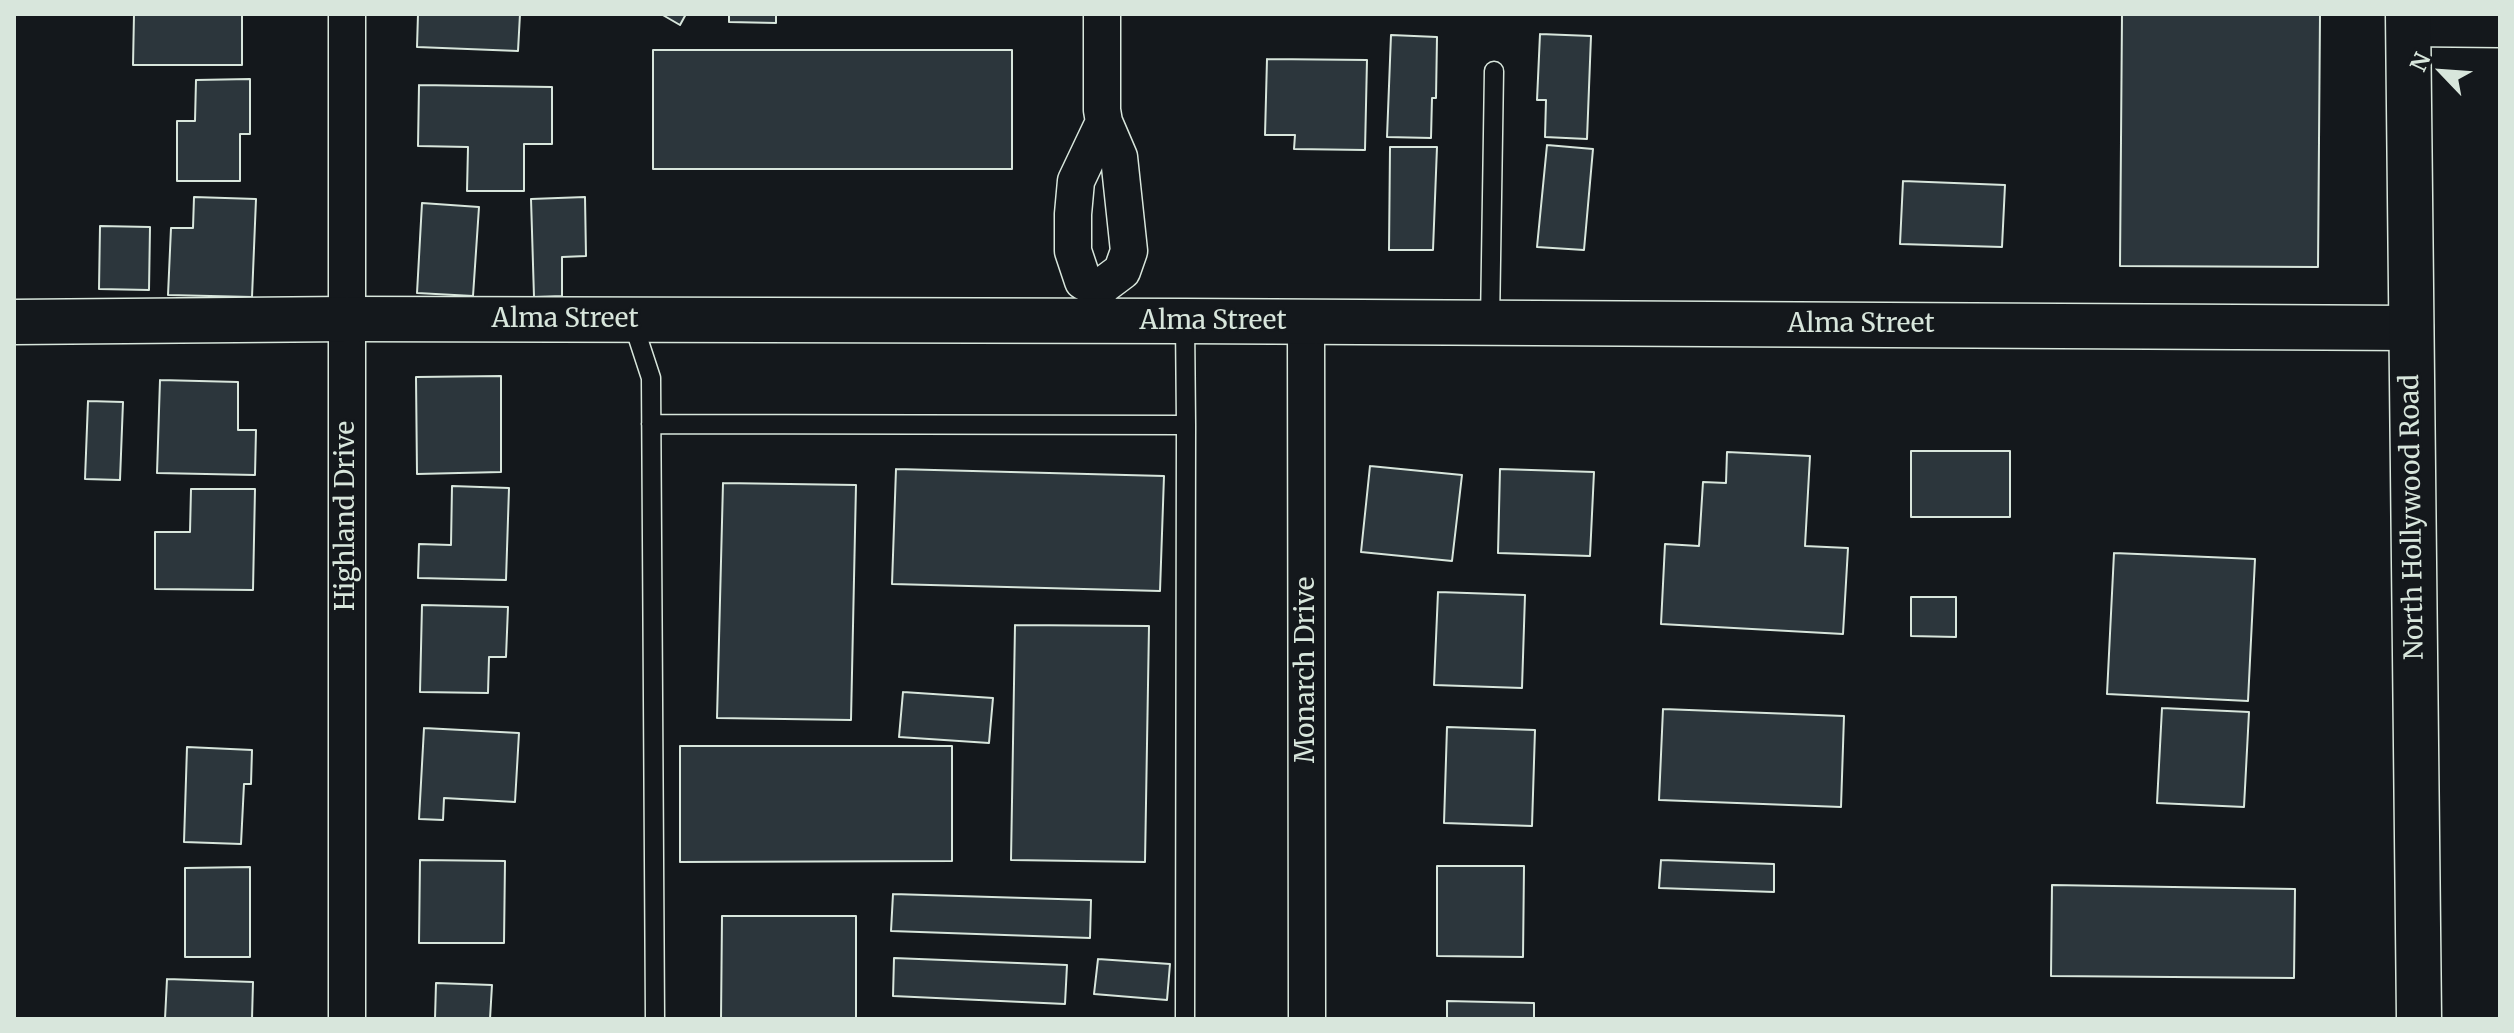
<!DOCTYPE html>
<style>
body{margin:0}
#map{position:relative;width:2514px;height:1033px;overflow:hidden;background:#14181c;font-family:Merriweather,serif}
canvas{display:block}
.frame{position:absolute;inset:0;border:16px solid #d8e6dc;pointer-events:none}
.north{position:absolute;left:2402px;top:32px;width:80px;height:80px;-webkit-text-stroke:6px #14181c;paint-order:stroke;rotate:295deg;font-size:22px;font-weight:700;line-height:32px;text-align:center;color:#d8e6dc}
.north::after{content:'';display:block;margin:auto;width:28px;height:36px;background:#d8e6dc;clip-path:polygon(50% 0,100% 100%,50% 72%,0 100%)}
</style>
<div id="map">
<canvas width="2514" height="1033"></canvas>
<div class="frame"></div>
<div class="north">N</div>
</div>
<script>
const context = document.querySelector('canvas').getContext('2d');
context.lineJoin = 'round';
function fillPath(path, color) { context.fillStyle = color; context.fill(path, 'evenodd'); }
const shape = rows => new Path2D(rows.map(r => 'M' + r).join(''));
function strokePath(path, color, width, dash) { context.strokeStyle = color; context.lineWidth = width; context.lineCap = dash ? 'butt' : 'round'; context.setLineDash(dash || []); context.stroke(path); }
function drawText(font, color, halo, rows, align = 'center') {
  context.font = font + ' Merriweather,serif'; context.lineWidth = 6; context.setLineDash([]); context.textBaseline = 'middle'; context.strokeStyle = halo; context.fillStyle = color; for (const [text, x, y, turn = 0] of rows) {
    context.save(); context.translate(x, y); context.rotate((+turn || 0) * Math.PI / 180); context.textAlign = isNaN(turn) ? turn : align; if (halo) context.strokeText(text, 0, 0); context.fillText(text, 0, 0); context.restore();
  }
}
const building = shape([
 [134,14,242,14,242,65,133,65,134,14],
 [418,14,520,14,518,51,417,47,418,14],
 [661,14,686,14,680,25,661,14],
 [729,14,776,14,776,23,729,22,729,14],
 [2122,14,2320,14,2318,267,2120,266,2122,14],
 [1540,34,1591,36,1587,139,1545,137,1546,100,1537,100,1540,34],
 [1391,35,1437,37,1436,98,1432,98,1431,138,1387,137,1391,35],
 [653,50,1012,50,1012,169,653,169,653,50],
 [1267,59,1367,60,1365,150,1294,149,1295,135,1265,135,1267,59],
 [250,79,250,134,240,134,240,181,177,181,177,121,195,121,196,80,250,79],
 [419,85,552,87,552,144,524,144,524,191,467,191,468,147,418,146,419,85],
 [1547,145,1593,149,1584,250,1537,247,1547,145],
 [1390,147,1437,147,1433,250,1389,250,1390,147],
 [1903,181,2005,185,2002,247,1900,244,1903,181],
 [194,197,256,199,252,297,168,295,171,228,193,228,194,197],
 [585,197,586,256,562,257,562,296,534,297,531,199,585,197],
 [422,203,479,207,473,296,417,293,422,203],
 [100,226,150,227,149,290,99,289,100,226],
 [501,376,501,472,417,474,416,377,501,376],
 [160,380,238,382,238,430,256,430,255,475,157,473,160,380],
 [88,401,123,402,120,480,85,479,88,401],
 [1911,451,2010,451,2010,517,1911,517,1911,451],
 [1727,452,1810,456,1805,546,1848,548,1843,634,1661,624,1665,544,1699,546,1703,482,1726,483,1727,452],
 [1370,466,1462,475,1452,561,1361,552,1370,466],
 [896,469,1164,476,1160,591,892,584,896,469],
 [1500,469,1594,472,1590,556,1498,553,1500,469],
 [723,483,856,485,851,720,717,718,723,483],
 [452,486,509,488,506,580,418,578,419,544,451,545,452,486],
 [191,489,255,489,253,590,155,589,155,532,190,532,191,489],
 [2114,553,2255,559,2248,701,2107,694,2114,553],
 [1438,592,1525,595,1522,688,1434,685,1438,592],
 [1911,597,1956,597,1956,637,1911,636,1911,597],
 [422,605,508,607,506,657,489,657,488,693,420,692,422,605],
 [1015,625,1149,626,1145,862,1011,860,1015,625],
 [903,692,993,698,989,743,899,737,903,692],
 [2162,708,2249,712,2244,807,2157,803,2162,708],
 [1663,709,1844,716,1841,807,1659,800,1663,709],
 [1447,727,1535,730,1532,826,1444,823,1447,727],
 [424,728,519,733,515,802,444,798,443,820,419,819,424,728],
 [680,746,952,746,952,861,680,862,680,746],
 [187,747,252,750,251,784,244,784,241,844,184,842,187,747],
 [420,860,505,861,504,943,419,943,420,860],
 [1661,860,1774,864,1774,892,1659,888,1661,860],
 [1437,866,1524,866,1523,957,1437,956,1437,866],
 [250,867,250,957,185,957,185,868,250,867],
 [2052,885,2295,889,2294,978,2051,976,2052,885],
 [893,894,1091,900,1090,938,891,931,893,894],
 [722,916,856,916,856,1019,721,1019,722,916],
 [894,958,1067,965,1065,1004,893,996,894,958],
 [1098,959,1170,964,1167,1000,1094,994,1098,959],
 [167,979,253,982,252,1019,165,1019,167,979],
 [436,983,492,985,490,1019,435,1019,436,983],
 [1447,1001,1534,1003,1534,1019,1447,1019,1447,1001]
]);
fillPath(building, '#2c363c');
strokePath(building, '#d8e6dc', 2);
const service = shape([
 [632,320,651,378,655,1019],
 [1185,321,1186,425],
 [1490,323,1494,71],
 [651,424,1186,425,1185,1019]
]);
const minor = shape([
 [347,14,347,1019],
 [2408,28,2500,29],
 [1098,289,1083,281,1073,251,1073,214,1076,181,1104,122],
 [1097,321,1098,289,1122,271,1129,251,1119,157,1104,122,1102,110,1102,14],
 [1306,322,1307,1019]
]);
const tertiary = shape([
 [14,322,347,319,1185,321,2411,328]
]);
const secondary = shape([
 [2408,14,2419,1019]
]);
strokePath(service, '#d8e6dc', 21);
strokePath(minor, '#d8e6dc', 39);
strokePath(tertiary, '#d8e6dc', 47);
strokePath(secondary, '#d8e6dc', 47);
strokePath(service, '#14181c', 18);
strokePath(minor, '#14181c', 36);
strokePath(tertiary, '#14181c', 44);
strokePath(secondary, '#14181c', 44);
drawText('26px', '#d8e6dc', '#14181c', [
 ["Alma Street",565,320],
 ["Alma Street",1213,322],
 ["Alma Street",1861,325],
 ["Highland Drive",347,516,-90],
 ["North Hollywood Road",2413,517,-91],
 ["Monarch Drive",1307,670,-90]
]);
</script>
